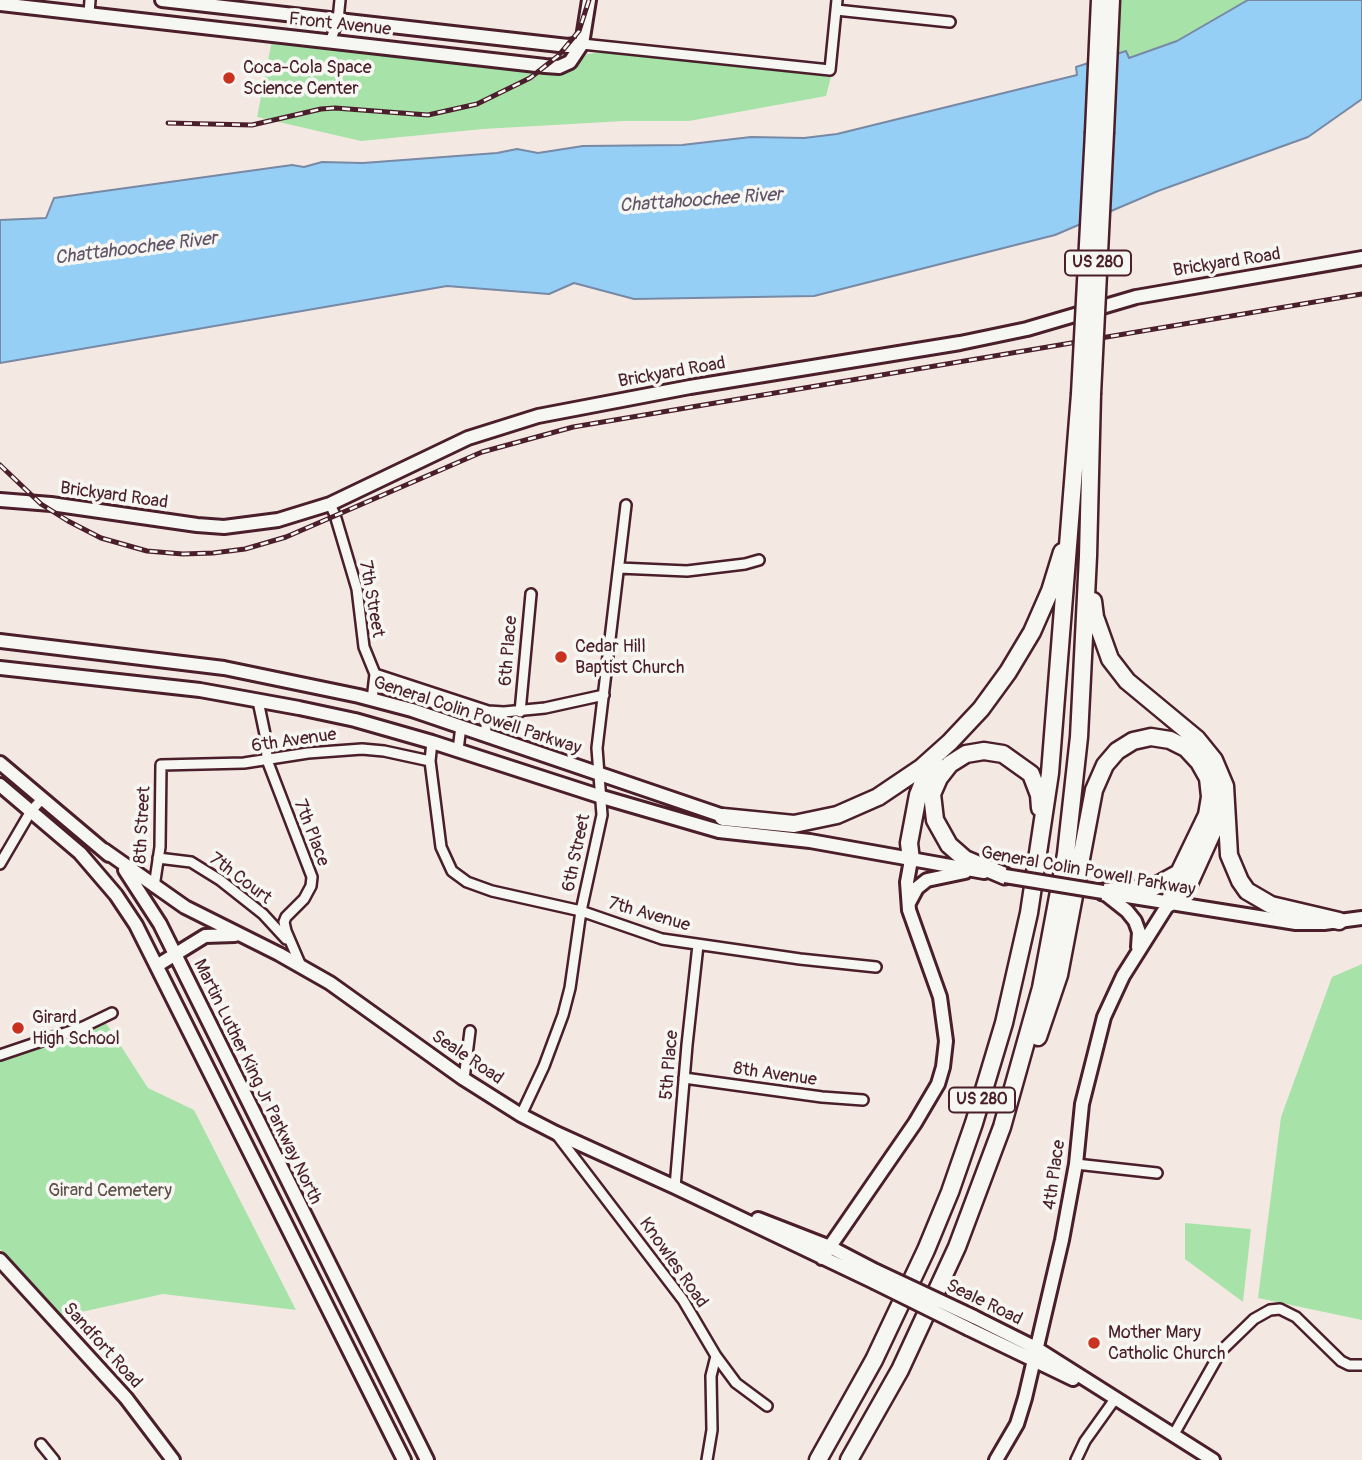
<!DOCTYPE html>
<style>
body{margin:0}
canvas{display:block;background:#f4e9e2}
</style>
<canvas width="1362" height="1460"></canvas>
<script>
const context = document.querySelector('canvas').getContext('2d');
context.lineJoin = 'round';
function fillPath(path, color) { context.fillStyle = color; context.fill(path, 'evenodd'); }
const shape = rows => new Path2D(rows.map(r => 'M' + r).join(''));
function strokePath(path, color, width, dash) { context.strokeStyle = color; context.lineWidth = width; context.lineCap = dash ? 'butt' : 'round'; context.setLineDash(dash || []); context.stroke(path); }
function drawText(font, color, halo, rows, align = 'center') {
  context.font = font + ' Pangolin,sans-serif'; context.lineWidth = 7; context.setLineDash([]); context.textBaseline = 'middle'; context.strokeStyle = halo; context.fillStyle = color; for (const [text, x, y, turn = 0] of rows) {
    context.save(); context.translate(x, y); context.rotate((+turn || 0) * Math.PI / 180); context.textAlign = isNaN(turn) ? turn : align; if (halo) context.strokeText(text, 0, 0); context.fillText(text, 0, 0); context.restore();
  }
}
fillPath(shape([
 [1118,0,1248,0,1177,41,1129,58,1116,55],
 [272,40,570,71,587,54,611,51,831,77,826,96,689,121,624,121,483,129,361,141,257,117],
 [1362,964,1362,1320,1258,1298,1281,1117,1332,977],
 [106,1023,148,1088,194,1110,296,1310,163,1294,63,1316,0,1249,0,1060],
 [1185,1223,1251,1229,1243,1302,1185,1259]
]), '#a7e3a9');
const water = shape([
 [1248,0,1362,0,1362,99,1308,137,1158,191,1055,235,814,296,634,299,574,283,549,294,447,286,0,363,0,220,46,218,54,198,292,165,304,167,322,162,363,163,497,153,517,149,538,153,583,146,682,145,751,137,804,138,837,134,1077,75,1076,67,1126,51,1129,58,1177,41,1248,0]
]);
fillPath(water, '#96cff6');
strokePath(water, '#7889a5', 2);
const street = shape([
 [836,10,950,22],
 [89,14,90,0],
 [330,42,338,20,340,0],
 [582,44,830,70,837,0],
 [330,504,335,515,357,589,364,647,375,674,372,700],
 [619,568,687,571,745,564,759,560],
 [375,674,488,711,504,712,545,708,604,695],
 [258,701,266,739,267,760,312,877,311,886,304,899,286,917,284,922,286,931,301,966],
 [520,712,531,594],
 [485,735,488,711],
 [432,742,430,761,441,847,452,871,467,882,492,891,581,911,662,939,800,959,876,967],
 [458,750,461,726],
 [158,858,191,862,220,880,263,914,286,939],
 [0,864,31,811,42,799],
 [154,887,160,847,161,765,244,763,308,753,362,749,384,751,430,761],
 [0,1055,83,1027,112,1013],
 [684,1078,822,1097,863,1100],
 [464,1079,470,1031],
 [521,1115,544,1066,563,1015,570,988,581,911,602,815,597,748,626,505],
 [557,1135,683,1300,716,1356,736,1383,767,1406],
 [1076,1164,1157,1173],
 [675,1187,687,1045,698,945],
 [1174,1434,1221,1351,1254,1319,1270,1310,1280,1309,1296,1317,1341,1361,1349,1365,1362,1365],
 [41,1444,54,1460],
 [707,1460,712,1430,711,1376,716,1356],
 [1076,1460,1085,1441,1115,1399]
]);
const secondary = shape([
 [162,0,568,46,582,44],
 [0,4,545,66,559,67,570,62,582,44],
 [582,44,589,0],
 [0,500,51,504,197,525,224,527,278,520,330,504,468,438,538,416,690,387,960,343,1027,329,1136,297,1362,258],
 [0,641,224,668,359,696,412,710,732,819],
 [0,668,200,690,299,708,355,720,432,742,602,797,719,831,810,841,984,872],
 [0,763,109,855],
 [0,785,80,853,116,895,136,925,404,1460],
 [104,850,185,907,279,954,330,983,464,1079,521,1115,556,1133,675,1187,874,1282],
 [125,870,160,924,427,1460],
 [1103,892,1127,911,1135,921,1139,932,1138,947],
 [1121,895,1296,923,1324,923,1362,918],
 [909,903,917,888,927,880,965,872],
 [158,965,205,936,235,935],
 [758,1219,830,1247,876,1271],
 [822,1258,915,1123,938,1084,943,1067,946,1041,940,997,909,910,907,882,911,860],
 [0,1260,126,1398,173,1460],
 [974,1317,1036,1348,1213,1460],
 [969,1329,1073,1379],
 [996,1460,1017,1424,1025,1398,1062,1240,1076,1164,1082,1104,1104,1017,1123,976,1169,903]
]);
const highway = shape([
 [1094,132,1100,0],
 [1105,132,1111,0],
 [1093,601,1095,617,1110,659,1127,681,1197,739,1214,760,1225,786,1229,855,1240,881,1247,891,1271,905,1339,921],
 [723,817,794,824,837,815,878,797,921,768,950,742,981,709,1008,672,1032,632,1050,591,1062,552],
 [911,860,909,843,918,795,926,775,935,763],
 [1005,876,965,859,949,845,935,820,932,794,939,778,950,764,966,754,984,751,1003,754,1031,774,1039,795,1040,808],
 [1103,892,1152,888,1179,873],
 [1169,903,1188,886,1218,820,1221,806],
 [1038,1037,1059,975,1094,790,1105,765,1117,751,1133,741,1151,737,1170,740,1186,748,1199,762,1208,778,1210,797,1207,815,1179,873,1169,903],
 [818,1460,874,1360,926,1250,950,1192,974,1123,1004,1023,1029,913,1050,773,1080,394],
 [849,1460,900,1370,957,1247,1002,1127,1041,988,1066,854,1079,737,1088,556,1092,394]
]);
strokePath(street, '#4a1f2b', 14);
strokePath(secondary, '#4a1f2b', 18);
strokePath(highway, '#4a1f2b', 21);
strokePath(street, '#f6f6f2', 9);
strokePath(secondary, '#f6f6f2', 12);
strokePath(highway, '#f6f6f2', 16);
const rail = shape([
 [168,123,252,125,321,109,335,108,428,115,477,104,530,78,558,56,579,31,589,0],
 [0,465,41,504,68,521,101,538,147,551,183,554,213,553,245,549,286,537,482,452,573,427,1362,294]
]);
strokePath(rail, '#4a1f2b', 5);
strokePath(rail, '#f6f6f2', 2.5, [8]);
const secondaryBridge = shape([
 [1005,876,1103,892],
 [876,1271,974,1317],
 [874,1282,969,1329]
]);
const highwayBridge = shape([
 [1080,394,1094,132],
 [1092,394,1105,132]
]);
strokePath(secondaryBridge, '#4a1f2b', 18, []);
strokePath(highwayBridge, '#4a1f2b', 21, []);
strokePath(secondaryBridge, '#f6f6f2', 12);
strokePath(highwayBridge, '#f6f6f2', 16);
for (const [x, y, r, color] of [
 [229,78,7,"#c8321e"],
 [561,657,7,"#c8321e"],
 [18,1028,7,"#c8321e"],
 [1094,1343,7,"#c8321e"]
]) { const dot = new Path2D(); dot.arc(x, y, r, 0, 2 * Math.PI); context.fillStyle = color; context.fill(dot); strokePath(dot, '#f6f6f2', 2.5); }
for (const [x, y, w] of [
 [1098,263,66],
 [982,1100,66]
]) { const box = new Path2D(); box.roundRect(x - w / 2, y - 12.5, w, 25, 5); context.fillStyle = '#f6f6f2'; context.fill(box); strokePath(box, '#4a1f2b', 2); }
drawText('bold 16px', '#4a1f2b', null, [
 ["US 280",1098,263],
 ["US 280",982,1100]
]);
drawText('18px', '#4a1f2b', '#f6f6f2', [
 ["Front Avenue",340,25,6],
 ["Brickyard Road",1227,263,-9],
 ["Brickyard Road",672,373,-10],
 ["Brickyard Road",114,496,8],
 ["7th Street",371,599,80],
 ["6th Place",509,651,-85],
 ["General Colin Powell Parkway",477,716,18],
 ["6th Avenue",294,741,-8],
 ["8th Street",143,825,-87],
 ["7th Place",311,833,69],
 ["6th Street",577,853,-78],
 ["General Colin Powell Parkway",1088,872,10],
 ["7th Court",240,879,37],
 ["7th Avenue",649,915,16],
 ["Seale Road",467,1058,34],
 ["5th Place",670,1065,-85],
 ["8th Avenue",775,1075,8],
 ["Martin Luther King Jr Parkway North",257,1082,64],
 ["4th Place",1055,1175,-82],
 ["Knowles Road",673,1263,55],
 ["Seale Road",984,1303,26],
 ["Sandfort Road",102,1346,48]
]);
drawText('18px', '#4a1f2b', '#f6f6f2', [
 ["Coca-Cola Space",243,68],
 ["Science Center",243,89],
 ["Cedar Hill",575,647],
 ["Baptist Church",575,668],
 ["Girard",32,1018],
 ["High School",32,1039],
 ["Mother Mary",1108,1333],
 ["Catholic Church",1108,1354]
], 'left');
drawText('18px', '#61504a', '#f6f6f2', [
 ["Girard Cemetery",110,1191]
]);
drawText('italic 19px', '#615468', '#f6f6f2', [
 ["Chattahoochee River",701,201,-4],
 ["Chattahoochee River",136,249,-7]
]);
</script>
